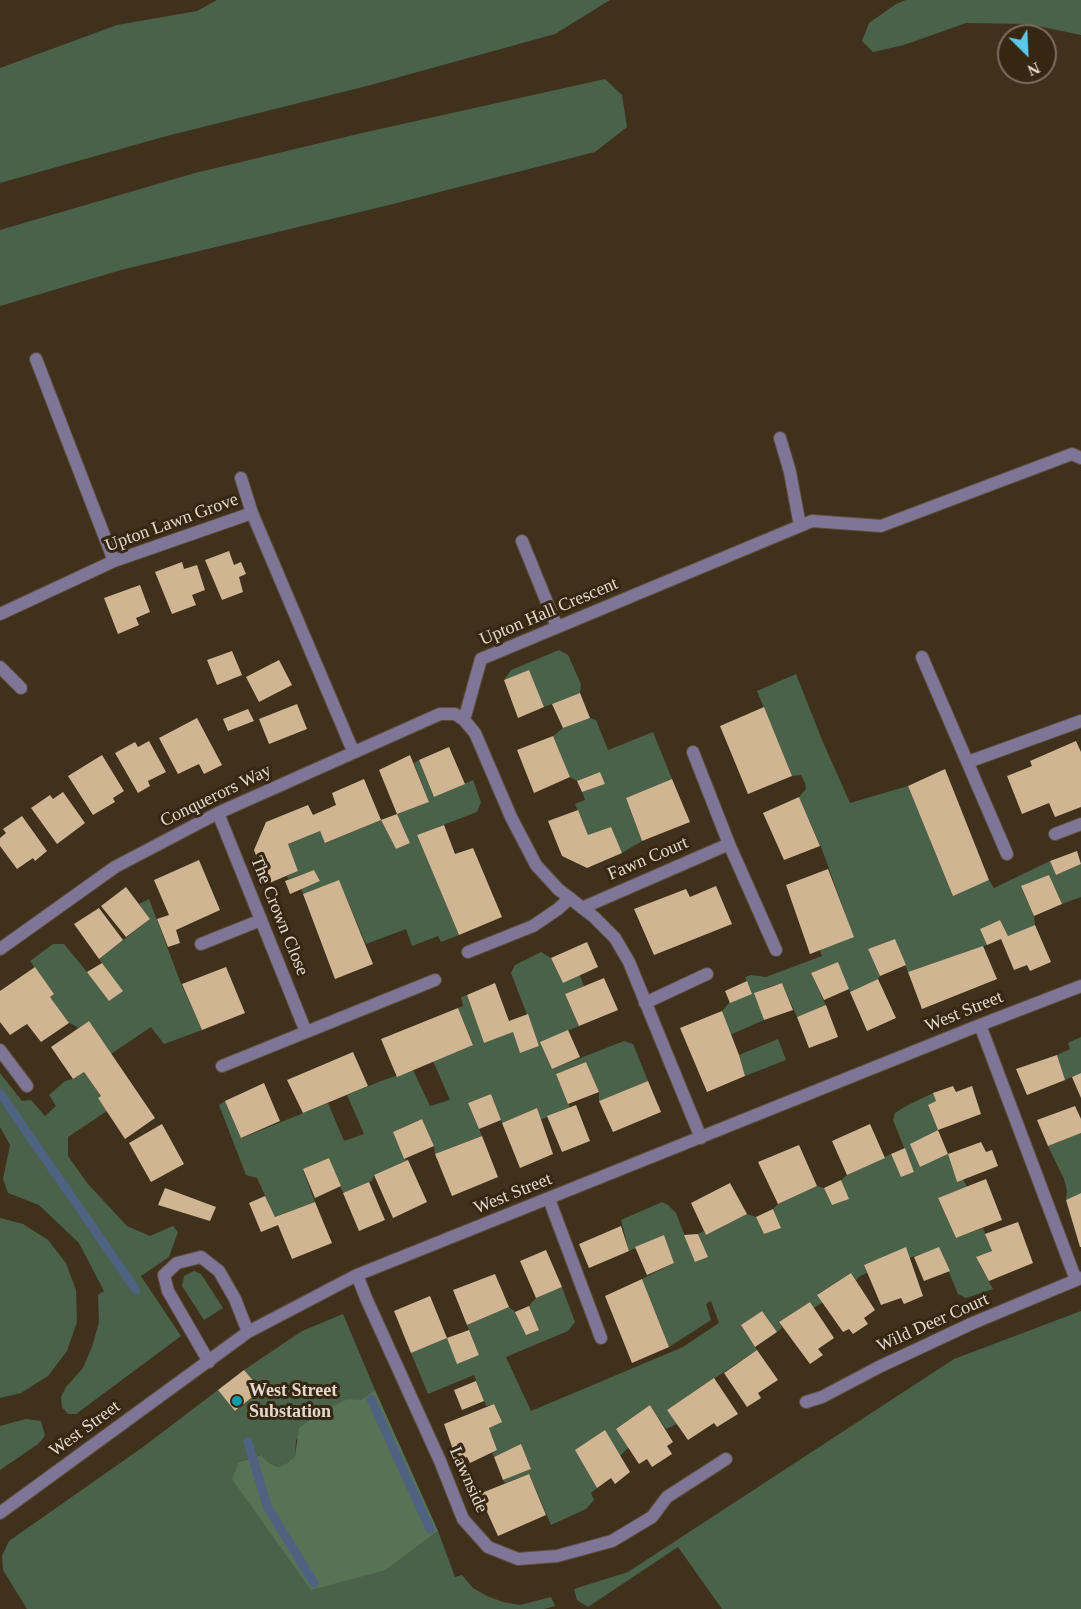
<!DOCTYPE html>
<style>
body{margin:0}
#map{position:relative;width:1081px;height:1609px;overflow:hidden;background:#40311d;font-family:"Times New Roman",serif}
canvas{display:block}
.north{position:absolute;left:997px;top:24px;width:60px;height:60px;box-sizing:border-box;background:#362713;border:2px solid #7b6e5d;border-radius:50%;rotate:156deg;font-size:16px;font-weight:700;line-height:24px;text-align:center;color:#e2d8cc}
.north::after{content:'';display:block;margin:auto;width:21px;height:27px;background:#5cc7e8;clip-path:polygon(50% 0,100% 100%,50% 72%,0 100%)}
</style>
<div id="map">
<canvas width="1081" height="1609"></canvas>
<div class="north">N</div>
</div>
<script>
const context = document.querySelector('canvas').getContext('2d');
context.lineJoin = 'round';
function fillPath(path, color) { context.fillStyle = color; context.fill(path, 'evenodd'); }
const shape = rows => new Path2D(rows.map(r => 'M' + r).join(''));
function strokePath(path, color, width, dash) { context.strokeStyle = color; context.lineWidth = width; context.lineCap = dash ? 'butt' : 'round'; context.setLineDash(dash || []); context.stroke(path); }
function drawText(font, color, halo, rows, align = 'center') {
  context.font = font + ' "Times New Roman",serif'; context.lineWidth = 6; context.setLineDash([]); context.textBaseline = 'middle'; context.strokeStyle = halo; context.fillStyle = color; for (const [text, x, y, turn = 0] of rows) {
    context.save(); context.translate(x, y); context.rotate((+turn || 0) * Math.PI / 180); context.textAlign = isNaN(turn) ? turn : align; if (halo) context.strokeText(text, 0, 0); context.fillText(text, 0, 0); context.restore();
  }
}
fillPath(shape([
 [217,0,610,0,555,34,367,86,163,137,0,183,0,68,117,25,197,11],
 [906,0,1081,0,1081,35,1028,24,966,23,904,45,873,52,862,41,869,23,896,4],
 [605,79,622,95,627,127,595,152,389,205,121,270,0,306,0,230,195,173,362,133],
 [559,650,568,655,581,684,580,693,544,707,529,671,504,680,511,670],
 [796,674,822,740,850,803,908,786,953,895,989,880,994,888,1050,861,1056,875,1081,864,1081,897,1062,904,1049,876,1021,887,1034,916,1035,925,1008,936,1000,920,980,929,987,945,908,972,895,939,868,949,880,976,878,979,850,992,838,962,811,973,826,1006,797,1017,782,983,769,987,755,993,764,1020,730,1035,722,1011,747,982,745,977,751,975,766,977,822,956,820,950,845,913,823,852,799,797,806,789,805,783,801,775,792,776,757,691],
 [590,718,596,720,608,750,653,732,672,779,626,798,642,841,622,853,588,835,575,804,585,800,582,792,605,784,600,772,577,781,570,777,553,736,563,728],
 [419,760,434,797,473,780,481,802,477,812,417,835,459,935,441,942,438,936,412,946,406,929,366,944,339,881,303,894,301,889,320,881,314,870,288,879,287,876,298,871,288,844,320,831,326,843,381,820,396,849,410,843,397,814,429,802,414,763],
 [149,899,180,981,202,1030,164,1044,151,1027,111,1054,89,1021,78,1028,74,1025,69,1023,50,997,54,994,30,961,53,944,64,944,87,972,122,990,99,959,150,919,139,904],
 [541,952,551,958,563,983,580,975,584,986,565,994,579,1026,541,1042,552,1069,624,1041,633,1044,648,1081,599,1101,599,1092,586,1062,556,1074,570,1107,540,1120,537,1108,502,1123,491,1094,468,1103,482,1136,435,1154,434,1146,422,1119,393,1132,404,1159,408,1160,374,1175,372,1181,369,1182,343,1193,329,1158,303,1170,315,1202,275,1217,257,1178,246,1175,219,1105,225,1101,242,1138,328,1103,344,1141,364,1134,347,1095,381,1081,413,1070,430,1106,450,1100,433,1061,473,1044,458,1008,463,1006,461,997,467,995,484,1043,513,1032,520,1053,539,1046,511,973,515,965],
 [1081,1037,1081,1073,1065,1080,1057,1055,1070,1049,1068,1043],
 [778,1039,786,1060,745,1076,739,1055],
 [84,1072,101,1096,98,1098,107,1111,68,1137,68,1156,88,1184,127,1226,150,1236,173,1226,178,1232,169,1257,141,1276,181,1336,76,1414,68,1414,62,1407,61,1397,66,1387,83,1368,92,1347,99,1322,98,1295,104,1291,79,1243,39,1205,8,1193,3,1179,10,1145,0,1127,0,1073,22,1101,31,1100,45,1116,56,1106,49,1095,65,1081,73,1079],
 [933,1093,936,1101,928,1106,938,1130,911,1144,920,1167,948,1154,957,1181,963,1179,967,1187,938,1198,956,1238,983,1228,992,1251,976,1257,993,1289,966,1298,958,1294,939,1248,909,1258,906,1248,864,1265,867,1273,860,1276,856,1280,851,1273,818,1294,823,1302,814,1308,810,1302,779,1322,782,1328,777,1332,762,1311,741,1325,757,1350,667,1410,677,1424,666,1429,650,1405,616,1429,629,1447,619,1457,576,1451,597,1488,591,1493,594,1500,586,1509,551,1525,529,1474,505,1483,503,1480,531,1469,521,1445,494,1457,492,1453,497,1450,489,1428,501,1422,494,1404,486,1406,474,1375,428,1394,411,1353,447,1338,479,1355,467,1325,509,1307,539,1330,529,1306,536,1298,562,1287,575,1322,568,1331,506,1357,531,1411,683,1347,719,1323,711,1301,706,1304,711,1320,669,1347,642,1279,674,1263,664,1235,629,1251,621,1220,662,1202,668,1205,676,1213,695,1262,707,1257,698,1234,704,1231,706,1235,747,1214,756,1217,764,1234,781,1228,773,1209,778,1204,817,1186,824,1188,832,1205,848,1199,841,1180,847,1175,891,1154,901,1177,914,1172,893,1120,895,1113,906,1106],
 [1081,1133,1081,1193,1066,1200,1067,1191,1064,1179,1048,1146],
 [0,1218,23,1224,48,1240,66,1263,76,1290,77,1322,67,1351,48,1376,21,1393,0,1398],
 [194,1271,201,1274,223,1308,204,1320,182,1286,184,1276],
 [1081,1311,1081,1609,722,1609,678,1547,588,1607,577,1600,574,1589,628,1572,954,1359],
 [343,1314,375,1390,361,1401,348,1399,296,1440,295,1456,287,1463,280,1467,269,1463,260,1455,239,1462,386,1570,438,1531,455,1577,462,1575,473,1588,487,1596,503,1602,520,1605,551,1597,555,1606,544,1609,27,1609,3,1570,2,1556,9,1541,143,1447,218,1390,236,1411,261,1390,244,1370,302,1331],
 [26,1419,41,1421,45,1436,38,1444,0,1470,0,1426]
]), '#4a624a');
fillPath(shape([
 [375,1390,438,1531,386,1570,311,1590,232,1479,239,1462,261,1455,269,1463,279,1467,287,1463,295,1456,299,1428,322,1411,348,1399,361,1400]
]), '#567356');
strokePath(shape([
 [0,1093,136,1290],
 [371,1399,430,1529],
 [248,1442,267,1506,314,1583]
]), '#4e6281', 9);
fillPath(shape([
 [229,551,234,565,241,562,246,574,239,577,243,592,222,600,205,560],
 [182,562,184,569,197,565,205,590,192,595,196,605,172,614,155,572],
 [140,585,150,612,136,618,139,625,118,634,104,598],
 [232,651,242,675,217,685,207,660],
 [279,660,292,685,259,702,246,677],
 [529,670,544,707,518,718,504,680],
 [580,693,590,718,563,728,552,704],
 [297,704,307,729,269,744,259,719],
 [764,707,792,776,748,794,720,726],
 [248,709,254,721,228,731,223,719],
 [197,718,222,765,204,774,199,764,178,774,159,738],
 [553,736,570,777,534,793,517,750],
 [149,741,166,772,148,781,150,786,138,793,115,753,135,742,138,747],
 [1076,741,1081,752,1081,807,1055,817,1049,803,1022,814,1007,776,1032,766,1030,761],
 [449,747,465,784,434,797,419,760],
 [102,755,124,791,113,798,115,802,93,815,68,776],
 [410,755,429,802,397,814,379,770],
 [945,769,989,880,953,896,908,786],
 [600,772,605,784,582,792,577,781],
 [364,779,381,820,325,843,320,831,288,844,298,871,267,884,254,850,266,822,308,805,313,815,336,805,332,793],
 [672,779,690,822,642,841,626,798],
 [63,792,85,823,57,844,31,808,50,795,53,799],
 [799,797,820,846,784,860,763,813],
 [578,810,588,835,611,827,622,853,587,868,562,856,548,821],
 [397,814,410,843,396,849,381,820],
 [22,816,47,851,35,861,33,858,17,869,0,846,0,838,6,833,3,829],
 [444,825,455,854,473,848,502,917,459,935,417,835],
 [1077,851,1081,864,1056,875,1050,861],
 [199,860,220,910,176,930,180,943,168,947,157,919,169,915,154,880],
 [828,869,854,937,810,954,786,885],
 [314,870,320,881,290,894,285,881],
 [1049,875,1062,904,1034,916,1021,886],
 [339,880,373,964,335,979,303,894],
 [716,886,732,924,654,955,634,909,686,889,690,897],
 [126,887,150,919,126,937,101,906],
 [99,908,123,940,99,959,74,924],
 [1000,920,1008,936,1035,925,1051,962,1030,971,1027,965,1014,970,1001,939,987,945,980,929],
 [895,939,906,965,880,976,868,949],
 [587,942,598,967,563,983,551,958],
 [983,946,997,979,922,1009,908,972],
 [838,962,849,989,824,1000,811,973],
 [102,963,123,991,109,1001,87,972],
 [35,967,54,994,50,997,69,1023,41,1042,27,1024,10,1035,0,1022,0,991],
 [226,967,245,1013,202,1030,182,984],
 [604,978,618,1010,579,1026,565,994],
 [878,979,896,1018,867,1031,850,992],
 [747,981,752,994,730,1003,725,991],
 [495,983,509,1021,528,1014,539,1046,520,1053,513,1032,484,1043,467,995],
 [782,983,793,1010,764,1020,754,993],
 [826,1005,838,1037,809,1048,797,1017],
 [458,1008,473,1045,397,1077,381,1039],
 [722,1011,739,1055,745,1076,707,1092,680,1028],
 [89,1021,155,1118,125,1139,98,1098,101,1096,84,1072,73,1079,51,1047],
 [568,1030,580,1057,552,1069,540,1042],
 [353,1052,368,1086,303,1113,287,1080],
 [1057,1055,1065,1080,1027,1095,1016,1069],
 [586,1062,599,1092,568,1104,556,1074],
 [1081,1073,1081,1098,1072,1077],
 [648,1081,661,1112,613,1132,599,1101],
 [264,1083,280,1121,241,1138,225,1101],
 [953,1086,956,1092,972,1086,981,1114,938,1130,948,1154,920,1167,910,1144,938,1130,928,1105,936,1101,933,1093],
 [491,1094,501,1120,479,1129,468,1103],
 [576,1105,590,1141,562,1152,547,1116],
 [1075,1106,1081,1119,1081,1133,1048,1146,1037,1120],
 [537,1108,553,1154,520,1168,502,1123],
 [422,1119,434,1146,404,1159,393,1132],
 [162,1124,184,1164,151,1182,129,1143],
 [870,1124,885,1158,847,1175,832,1141],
 [482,1136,498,1177,452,1196,435,1154],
 [981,1142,986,1152,992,1150,998,1166,957,1182,948,1154],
 [799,1145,817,1186,778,1204,758,1162],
 [905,1148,914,1172,901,1177,891,1154],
 [329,1158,341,1186,315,1198,303,1169],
 [408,1160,427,1202,393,1218,374,1175],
 [986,1179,1002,1220,956,1238,938,1198],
 [841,1180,849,1199,832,1205,824,1188],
 [369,1182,385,1220,359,1231,343,1193],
 [730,1183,747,1214,706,1235,691,1203],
 [165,1188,216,1207,210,1221,158,1205],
 [1081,1193,1081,1247,1080,1247,1066,1200],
 [265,1196,275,1217,315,1202,332,1243,292,1259,278,1225,261,1232,249,1203],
 [773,1209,781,1228,764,1234,756,1217],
 [1018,1222,1033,1263,989,1281,976,1257,992,1251,985,1234],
 [621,1226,629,1251,589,1268,579,1244],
 [698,1234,708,1257,695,1262,684,1235],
 [664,1235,674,1263,647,1275,635,1247],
 [906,1247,923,1296,904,1304,901,1298,881,1305,864,1265],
 [939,1247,950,1271,924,1281,914,1257],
 [546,1250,562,1287,536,1298,520,1261],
 [851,1273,875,1310,864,1318,868,1324,853,1334,849,1329,843,1332,817,1295],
 [495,1274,509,1307,467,1325,453,1290],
 [642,1279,669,1347,632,1363,605,1296],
 [430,1296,447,1338,411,1353,394,1311],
 [810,1302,834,1338,818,1349,823,1355,810,1364,779,1322],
 [529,1306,539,1330,526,1335,515,1312],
 [762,1311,777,1332,755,1347,741,1325],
 [469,1330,479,1355,457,1364,447,1338],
 [757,1350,778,1380,758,1393,761,1398,747,1407,724,1373],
 [244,1370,261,1390,235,1411,218,1390],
 [714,1378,738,1414,717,1427,714,1423,688,1440,667,1410],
 [476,1381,484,1401,462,1410,454,1390],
 [494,1404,502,1422,489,1428,497,1450,470,1463,467,1457,457,1461,444,1424],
 [650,1405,673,1442,667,1446,672,1454,652,1467,647,1459,639,1464,616,1429],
 [605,1430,630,1472,615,1484,611,1478,597,1488,575,1450],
 [521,1444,531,1469,503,1480,494,1457],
 [529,1474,546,1515,498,1536,479,1494]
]), '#cfb592');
const service = shape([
 [1055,834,1081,824],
 [201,944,261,920],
 [468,952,533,926,558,909,570,898],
 [645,1003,707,974],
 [549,1199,601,1338],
 [209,1362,168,1291,164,1275,177,1263,201,1257,219,1271,235,1299,248,1332]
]);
const minor = shape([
 [36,359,114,561],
 [780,438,790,472,800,526],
 [241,478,252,513,353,751],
 [522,541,557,627],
 [0,614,114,561,252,513],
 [922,657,1007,854],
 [0,667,21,688],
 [464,720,481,659,812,521,881,526,1072,454,1081,458],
 [693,752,729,844,776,950],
 [968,762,1081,721],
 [218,813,306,1032],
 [582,908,729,844],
 [0,949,115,867,218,813,440,714,455,714,464,720,475,733,511,817,536,865,558,889,594,917,615,938,629,962,701,1138],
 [980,1025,1076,1280],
 [0,1050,27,1086],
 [222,1066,435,980],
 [357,1275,366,1298,440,1461,463,1519,488,1547,518,1559,557,1556,612,1541,652,1517,667,1497,726,1459],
 [806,1402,822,1397,879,1367,973,1323,1081,1278],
 [0,1513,248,1332,357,1275,980,1025,1081,986]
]);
strokePath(service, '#5d4f3c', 14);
strokePath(minor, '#5d4f3c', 14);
strokePath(service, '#7f7596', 12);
strokePath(minor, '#7f7596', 12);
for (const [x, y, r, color] of [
 [237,1401,6,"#0f9aa8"]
]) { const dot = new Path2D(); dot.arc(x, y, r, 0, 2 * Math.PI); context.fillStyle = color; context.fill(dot); strokePath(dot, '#362713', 2); }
drawText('18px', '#e2d8cc', '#362713', [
 ["Upton Lawn Grove",172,523,-20],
 ["Upton Hall Crescent",549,612,-23],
 ["Conquerors Way",216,796,-26],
 ["Fawn Court",648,859,-23],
 ["The Crown Close",279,916,68],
 ["West Street",964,1012,-22],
 ["West Street",513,1194,-22],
 ["Wild Deer Court",933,1323,-24],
 ["West Street",85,1429,-36],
 ["Lawnside",468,1480,66]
]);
drawText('bold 18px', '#e2d8cc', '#362713', [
 ["West Street",249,1391],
 ["Substation",249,1412]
], 'left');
</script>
